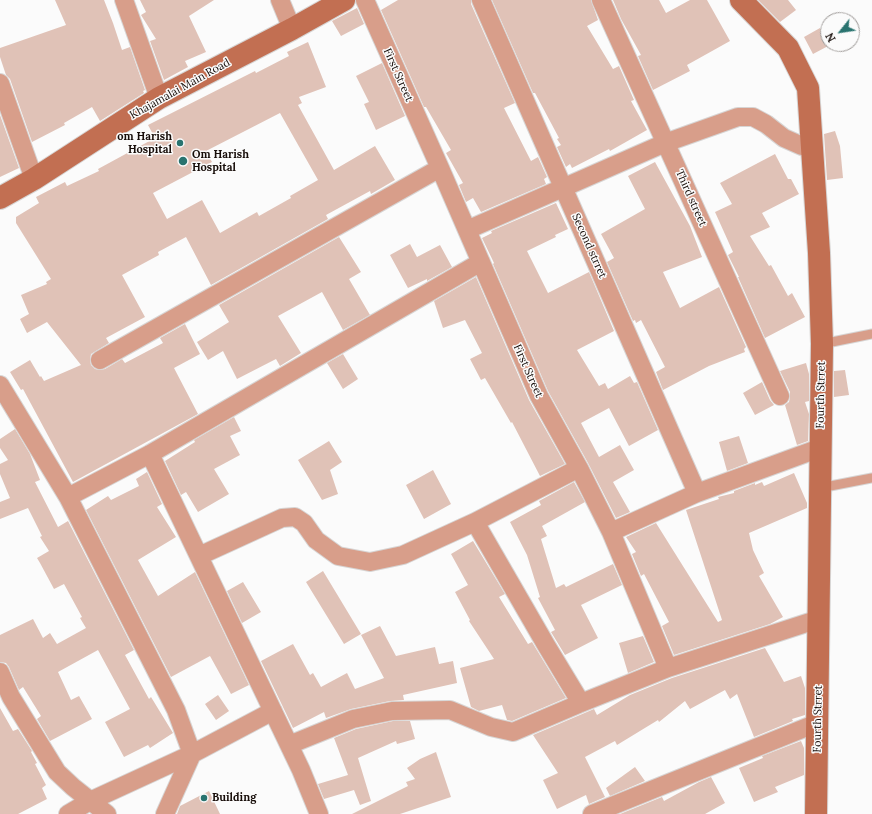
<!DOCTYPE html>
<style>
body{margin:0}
#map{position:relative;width:872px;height:814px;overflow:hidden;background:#fbfbfb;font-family:Lora,serif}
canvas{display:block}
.north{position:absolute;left:820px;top:12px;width:40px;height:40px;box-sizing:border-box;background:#fbfbfb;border:1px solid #a09c9a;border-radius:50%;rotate:240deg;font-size:11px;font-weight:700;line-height:16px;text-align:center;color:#170d09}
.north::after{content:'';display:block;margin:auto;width:14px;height:18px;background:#29736f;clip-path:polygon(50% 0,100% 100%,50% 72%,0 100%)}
</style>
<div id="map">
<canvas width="872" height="814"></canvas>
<div class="north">N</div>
</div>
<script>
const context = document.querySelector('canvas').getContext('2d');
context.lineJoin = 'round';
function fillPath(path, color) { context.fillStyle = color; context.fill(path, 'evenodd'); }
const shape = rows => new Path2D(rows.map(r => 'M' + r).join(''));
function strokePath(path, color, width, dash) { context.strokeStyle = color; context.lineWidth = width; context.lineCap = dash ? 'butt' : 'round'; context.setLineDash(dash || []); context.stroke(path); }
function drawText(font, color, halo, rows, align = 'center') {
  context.font = font + ' Lora,serif'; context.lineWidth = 3; context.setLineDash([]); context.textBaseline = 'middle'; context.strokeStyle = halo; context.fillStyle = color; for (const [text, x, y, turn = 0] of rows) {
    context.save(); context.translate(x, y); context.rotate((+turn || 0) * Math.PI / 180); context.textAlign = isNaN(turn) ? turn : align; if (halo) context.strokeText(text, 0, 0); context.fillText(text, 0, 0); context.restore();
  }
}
fillPath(shape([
 [55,0,104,0,113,23,122,50,130,47,145,90,143,91,144,93,100,121,92,107,64,123,65,125,32,142,10,79,6,75,0,57,0,48,66,25],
 [140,0,214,0,189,16,206,52,185,61,188,67,164,80,150,41,156,39,141,15,146,12],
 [398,0,471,0,471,4,515,103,504,108,531,161,538,157,547,177,544,179,546,184,481,212,473,198,466,202,459,185,463,183,446,153,451,150,426,107,424,107,381,10],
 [492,0,591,0,598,20,587,26,613,69,619,66,634,100,631,101,647,130,610,151,609,149,572,168,570,164,566,167,557,147,561,145,557,139,559,138,535,93,533,93],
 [613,0,659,0,666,13,690,0,707,0,730,41,687,65,690,71,653,90,638,56,641,55,621,19],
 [758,0,788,0,796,10,780,22],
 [357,8,364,24,341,36,332,21],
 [820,28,828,44,830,45,813,54,804,37],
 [308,42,326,87,299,97,302,103,298,105,334,170,375,146,395,180,371,194,370,191,326,215,328,219,211,285,186,237,158,252,159,255,122,275,145,317,106,338,109,343,91,354,90,360,91,365,95,369,100,370,105,369,122,359,125,363,163,343,160,338,185,324,200,354,174,368,198,414,73,482,23,389,21,390,10,372,30,360,40,377,41,376,44,381,81,365,47,322,27,333,20,319,29,314,21,295,47,284,46,282,51,279,16,223,16,217,39,203,36,197,65,182,67,186,99,171,98,169,155,138,148,125,255,71,256,73,289,56,287,52],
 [280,113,318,180,290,196,291,198,259,216,257,212,220,233,202,200,167,219,153,193,212,162,206,151],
 [382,63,405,116,376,130,364,104,369,102,356,76],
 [0,115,19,168,0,177],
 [835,131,840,146,843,178,827,180,824,134],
 [775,154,788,179,791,179,799,194,762,213,770,227,750,236,769,266,771,265,788,296,792,293,805,317,765,338,738,277,739,277,728,255,733,252,715,212,732,204,720,183],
 [655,162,690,226,702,257,663,272,680,308,719,287,746,347,744,349,745,352,709,366,663,390,656,372,665,367,641,320,636,323,635,320,633,321,607,262,614,258,601,234,645,209,628,176],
 [556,203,568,229,555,235,556,237,527,251,548,293,589,272,614,331,577,350,599,386,605,383,608,389,630,376,634,383,637,382,658,430,629,446,609,408,581,423,599,457,620,445,634,470,613,482,630,512,616,518,588,463,548,391,493,264,494,263,482,238,492,233,491,231],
 [339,237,361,272,349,279,370,315,343,330,322,292,278,316,301,353,280,366,276,359,237,379,223,351,208,360,197,342,229,322,219,305],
 [410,244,417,257,440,245,452,267,427,281,427,279,408,288,390,255],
 [476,277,529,400,565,464,540,476,512,422,511,423,485,378,481,380,470,359,482,353,465,320,443,328,434,301],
 [343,354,358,379,343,389,327,363],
 [806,363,809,374,809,401,805,402,809,414,808,441,797,445,785,405,789,402,790,397,790,392,780,371],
 [845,370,849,395,834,397,834,371],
 [762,382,770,400,774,405,755,415,743,393],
 [234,417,241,431,230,436,240,455,214,469,229,494,198,512,186,492,181,495,165,461,195,442,194,440],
 [15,429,30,454,40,480,35,482,58,527,68,521,134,650,125,655,149,699,151,697,173,733,150,748,148,745,124,757,105,722,130,709,98,650,58,672,71,700,79,696,92,719,50,741,37,719,41,716,23,687,19,690,9,667,6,663,0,662,0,635,33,619,43,638,50,633,57,644,86,628,80,618,82,617,64,584,54,589,40,563,37,558,49,551,40,537,42,536,28,508,0,519,0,502,10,498,0,474,0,464,8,460,0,448,0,439],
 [739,436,748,463,727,471,719,442],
 [329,441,342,462,330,470,338,494,322,500,298,460],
 [433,470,451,504,424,519,406,485],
 [147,472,162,504,157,507,176,537,138,560,158,596,195,572,249,685,231,694,210,656,171,677,86,510,108,496,111,500,139,486,136,479],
 [794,473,807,503,807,508,749,533,753,550,764,573,759,576,783,617,770,624,674,655,662,626,669,622,644,574,641,576,632,554,636,552,626,537,656,523,718,622,722,620,686,510,719,499,718,497,734,493,734,491,755,483,755,485,762,482,764,486],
 [574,482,585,502,542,526,547,536,541,539,556,588,564,584,566,587,613,564,622,585,581,605,598,638,565,655,551,632,555,630,538,598,540,597,527,555,510,522,541,505,539,501],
 [473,541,505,594,499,597,528,644,532,642,566,698,512,721,507,720,502,705,479,711,471,707,460,668,494,659,469,621,470,620,455,592,468,585,451,554],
 [323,571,361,634,344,644,306,582],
 [243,582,261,612,242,623,227,591],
 [380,626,396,656,435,647,439,664,453,661,457,683,403,695,404,700,390,701,351,709,326,718,324,712,293,728,261,661,293,644,310,675,313,673,321,687,347,673,355,689,384,678,361,635],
 [643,636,654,662,628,673,619,643],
 [765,648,784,682,801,676,805,688,805,715,792,719,793,721,754,737,737,694,730,699,725,690,690,709,685,701,659,722,658,720,617,745,615,741,585,757,605,797,589,804,586,795,557,809,543,780,558,773,533,735,594,709,597,715,630,695,672,678],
 [218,695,229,711,216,720,205,704],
 [0,708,13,731,18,729,32,751,31,752,37,763,35,764,46,785,42,788,47,799,18,814,0,814],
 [393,721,410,721,415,739,397,744,396,741,358,758,371,801,360,805,354,790,324,799,318,784,348,775,334,738,356,729],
 [801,741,804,748,804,775,775,787,778,792,754,802,739,768,763,758,762,756],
 [436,752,451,797,400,814,352,814,408,786,406,782,415,779,407,768,420,759],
 [635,767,645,781,610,796,606,788],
 [711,777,725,803,705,814,620,814,662,797,664,801,699,782],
 [209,791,220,814,177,814,180,806]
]), '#e0c2b7');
const lane = shape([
 [822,344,872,334],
 [820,488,872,478]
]);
const street = shape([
 [124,0,159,98],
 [280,0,292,29],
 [365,0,440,168,539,396,579,468,611,532,697,493,820,448],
 [481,0,697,493],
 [601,0,780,396],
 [0,83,34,179],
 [467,230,665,143,738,117,753,117,766,124,784,138,802,146,813,146],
 [100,360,440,168],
 [0,385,68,497,176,710,192,754,165,814],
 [150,454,301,770,319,814],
 [579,468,475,522,546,645,581,703],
 [68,497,150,454,481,262],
 [611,532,668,668],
 [199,556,282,518,295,517,304,523,316,540,338,556,370,562,403,555,475,522],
 [0,672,11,697,57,772,73,787,107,814],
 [289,745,353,719,392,711,450,710,491,727,513,732,581,703,668,668,819,619],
 [68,814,90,801,192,754,273,711],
 [592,814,817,723]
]);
const secondary = shape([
 [741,0,788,48,808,88,819,253,822,344,816,814],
 [0,198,34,179,159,98,292,29,344,0]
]);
strokePath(lane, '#d7d5d4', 11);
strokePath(street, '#d7d5d4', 20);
strokePath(secondary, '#d7d5d4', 24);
strokePath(lane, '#d89e8a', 9);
strokePath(street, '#d89e8a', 18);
strokePath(secondary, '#c26f52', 22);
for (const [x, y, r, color] of [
 [180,143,4,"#29736f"],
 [183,161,5,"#29736f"],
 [204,798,4,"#29736f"]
]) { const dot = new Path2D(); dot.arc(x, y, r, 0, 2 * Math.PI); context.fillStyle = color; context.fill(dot); strokePath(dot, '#fbfbfb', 1.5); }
drawText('11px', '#170d09', '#fbfbfb', [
 ["First Street",398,75,66],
 ["Khajamalai Main Road",180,89,-29],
 ["Third street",691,198,66],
 ["Second strret",589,246,66],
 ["First Street",528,371,66],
 ["Fourth Strret",821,395,-89],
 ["Fourth Strret",818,719,-89]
]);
drawText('bold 11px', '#170d09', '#fbfbfb', [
 ["om Harish",172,137,"right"],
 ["Hospital",172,150,"right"],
 ["Om Harish",192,155],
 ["Hospital",192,168],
 ["Building",212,798]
], 'left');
</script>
